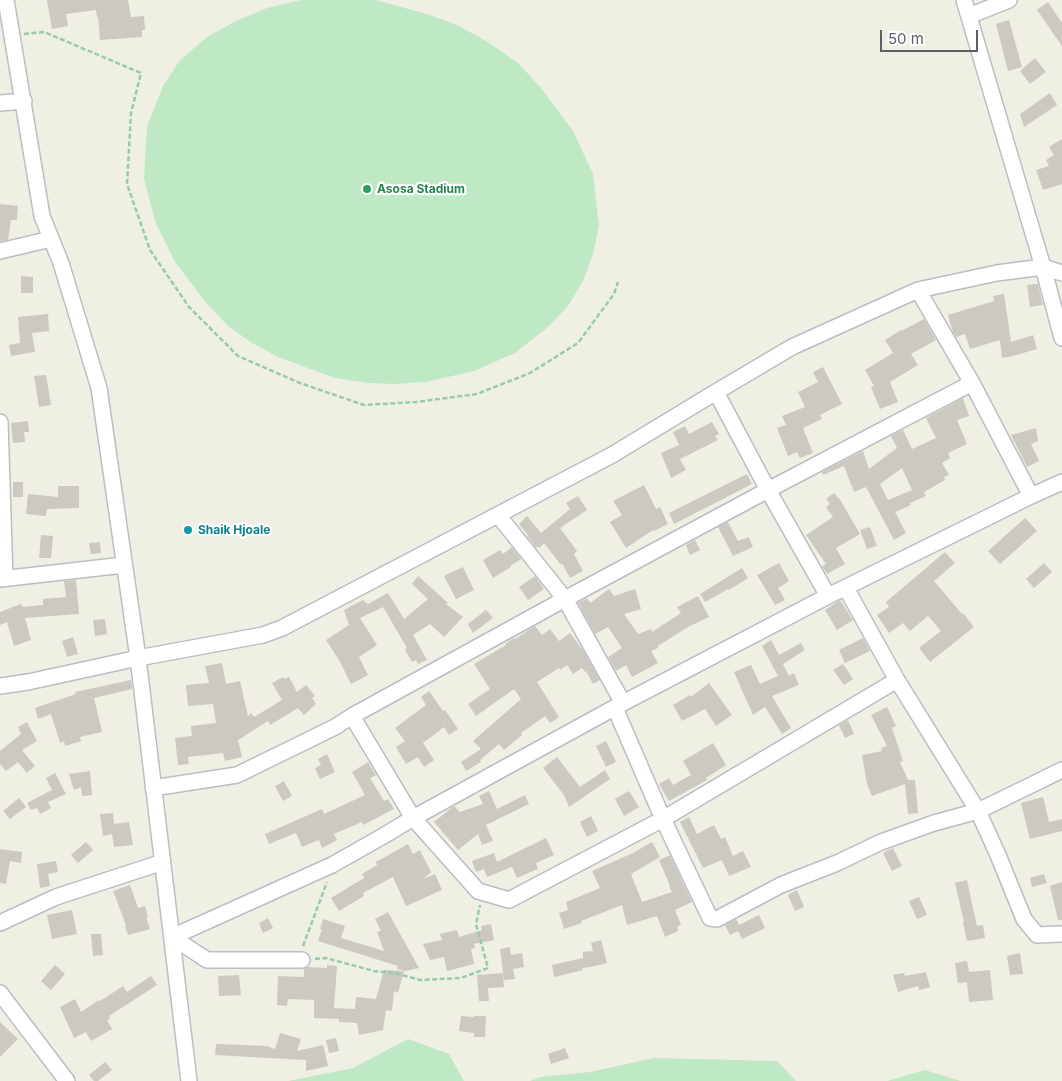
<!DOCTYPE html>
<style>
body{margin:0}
#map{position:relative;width:1062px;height:1081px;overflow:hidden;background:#f0efe4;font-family:Inter,sans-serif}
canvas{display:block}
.scale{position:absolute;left:880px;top:30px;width:98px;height:22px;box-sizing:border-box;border:2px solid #5c5f66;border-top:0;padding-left:6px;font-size:15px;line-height:18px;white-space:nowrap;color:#5c5f66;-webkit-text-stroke:4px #fff;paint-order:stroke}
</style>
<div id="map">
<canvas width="1062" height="1081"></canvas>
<div class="scale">50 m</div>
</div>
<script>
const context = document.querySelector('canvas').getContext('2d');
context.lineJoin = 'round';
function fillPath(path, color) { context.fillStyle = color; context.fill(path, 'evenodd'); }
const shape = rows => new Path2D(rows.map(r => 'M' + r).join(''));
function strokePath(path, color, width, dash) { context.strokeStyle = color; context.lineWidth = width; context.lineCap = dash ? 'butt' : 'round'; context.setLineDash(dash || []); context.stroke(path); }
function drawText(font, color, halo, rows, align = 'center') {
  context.font = font + ' Inter,sans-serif'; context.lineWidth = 4.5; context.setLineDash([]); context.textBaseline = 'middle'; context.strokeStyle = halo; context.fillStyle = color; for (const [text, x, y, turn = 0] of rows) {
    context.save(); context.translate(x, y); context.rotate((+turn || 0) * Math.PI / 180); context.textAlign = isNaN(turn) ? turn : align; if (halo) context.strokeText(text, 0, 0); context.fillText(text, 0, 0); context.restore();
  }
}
fillPath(shape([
 [301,0,376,0,430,15,459,26,486,41,518,63,541,88,573,131,593,174,599,226,593,254,583,281,568,306,548,327,515,353,474,371,426,382,394,384,368,383,335,378,278,357,252,343,228,326,204,300,175,262,155,221,144,178,147,127,163,86,180,60,207,37,236,21,267,8],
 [408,1039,449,1054,464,1081,288,1081,353,1068],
 [654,1058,777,1061,796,1081,530,1081,540,1077,590,1072],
 [925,1070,961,1081,887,1081]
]), '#bfe9c5');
fillPath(shape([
 [47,0,128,0,131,17,144,16,145,30,142,30,142,37,100,40,98,17,97,17,96,10,66,14,68,26,52,29],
 [1048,2,1062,23,1062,46,1037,10],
 [1009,20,1022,67,1008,71,996,24],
 [1035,58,1046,72,1030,84,1020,71],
 [1050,93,1057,105,1024,127,1020,114],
 [1062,139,1062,184,1043,190,1036,170,1049,166,1046,160,1054,155,1049,147],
 [0,204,18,206,17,220,11,220,8,240,0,241],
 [21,276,33,277,33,293,21,293],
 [1038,284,1043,305,1030,307,1027,285],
 [1004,294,1011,342,1033,335,1037,349,1013,356,1002,358,1000,340,970,349,965,334,956,337,953,332,948,315,994,301,993,296],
 [48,314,49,331,32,333,35,352,11,356,9,345,20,343,18,317],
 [924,319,936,340,911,354,918,365,890,382,898,402,880,409,871,387,874,386,865,370,893,353,885,340,901,330,901,331],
 [823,367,842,404,820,415,822,419,803,428,813,453,800,458,797,452,788,456,777,428,786,425,782,416,805,407,798,392,818,382,813,372],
 [46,375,51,405,39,407,34,376],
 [963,398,969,416,957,420,967,444,948,453,950,458,942,463,949,475,944,477,945,480,924,492,926,496,910,503,911,505,895,512,906,533,894,540,866,487,854,492,844,466,823,475,822,472,863,451,869,469,897,448,891,436,903,430,912,449,936,438,926,418],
 [902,468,912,490,888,500,880,484],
 [28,421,29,432,24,432,25,442,13,443,11,423],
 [712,422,719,434,715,436,718,440,680,459,686,470,671,478,661,453,679,445,673,432,685,426,689,434],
 [1036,428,1038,441,1031,444,1039,461,1027,467,1011,435],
 [747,474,752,484,674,524,669,513],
 [13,482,23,482,23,497,13,497],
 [644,485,656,509,660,507,668,524,654,531,653,530,626,548,610,522,622,515,613,501],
 [58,486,79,486,79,508,47,509,46,516,26,514,28,494,58,497],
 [834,493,838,498,839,498,860,534,836,548,845,564,827,574,822,566,826,564,806,535,833,517,826,507,830,504,826,499],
 [578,496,587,510,560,528,577,551,574,554,583,571,570,578,562,563,561,565,544,543,539,548,538,546,536,548,527,536,528,535,519,524,527,516,541,533,570,509,566,503],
 [1025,518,1037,531,1000,564,988,551],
 [728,522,738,541,749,537,753,547,733,556,718,527],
 [870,527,877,546,867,549,860,530],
 [41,535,53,536,51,558,39,558],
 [695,540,700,550,690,555,686,545],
 [100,542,101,553,91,554,89,543],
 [512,547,521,559,510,566,511,567,493,578,483,560,500,550,503,554],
 [945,552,955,563,934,581,962,614,963,613,974,627,930,662,919,648,941,631,928,616,910,631,903,623,889,633,877,615,889,607,886,602],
 [779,563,789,581,778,588,785,600,775,605,757,575],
 [1044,563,1052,572,1034,588,1026,579],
 [463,567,474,590,456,599,444,576],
 [742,568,748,578,729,590,728,589,705,602,700,594],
 [418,576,448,603,446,604,463,617,444,637,430,624,413,635,427,660,418,664,416,660,412,662,405,650,407,648,383,607,360,618,377,645,359,657,368,675,351,684,339,660,326,640,349,625,344,610,363,600,368,604,388,593,404,619,428,599,412,584],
 [535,576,544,589,528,600,519,587],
 [76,580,79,614,25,618,31,640,14,646,7,622,0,625,0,612,21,604,23,607,43,605,43,599,66,597,64,581],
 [609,589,614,596,635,589,641,609,624,614,638,634,651,629,652,632,681,613,677,607,698,596,709,617,688,627,658,646,658,648,651,651,658,663,632,677,626,665,616,671,608,657,622,648,608,627,595,634,578,603,587,598,590,603],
 [840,600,853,620,837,630,825,610],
 [486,610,493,618,473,633,468,624],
 [105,619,107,634,95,636,93,620],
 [535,626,542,635,550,629,559,641,570,633,584,652,600,680,593,684,586,671,585,672,582,668,573,674,567,665,560,670,559,668,537,682,559,717,550,723,545,716,521,733,522,735,504,750,499,744,480,760,481,762,466,771,461,762,481,749,473,741,521,699,514,689,476,716,468,704,490,689,474,664,506,645,505,644,514,638,515,639],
 [73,637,78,654,67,657,62,641],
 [863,638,870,651,845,663,839,650],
 [771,640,779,655,801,643,805,650,783,664,789,676,794,673,799,685,772,696,791,728,782,734,765,707,753,715,734,672,751,665,760,684,778,676,762,646],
 [222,663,226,684,240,681,248,716,251,713,254,717,282,700,272,683,283,677,285,679,289,677,297,692,306,685,315,696,312,698,316,704,304,715,298,708,270,725,268,721,238,740,242,757,225,761,223,753,188,757,189,764,178,765,175,738,192,736,191,726,216,723,213,704,188,706,186,685,209,683,205,666],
 [843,664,853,679,844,685,833,670],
 [131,680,132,689,94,698,102,732,80,737,81,741,65,746,64,741,60,743,51,714,38,719,35,708,76,694,75,692],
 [709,683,732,715,716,726,705,709,682,721,673,705,690,695,691,697],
 [429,691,443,711,445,710,458,729,449,735,444,727,423,743,434,760,424,767,418,757,406,764,396,747,405,741,395,728,426,705,421,697],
 [887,707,896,726,892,728,903,761,900,762,908,780,915,780,918,813,908,814,905,784,872,796,867,784,862,755,882,751,881,748,887,746,871,715],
 [848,720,854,734,845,738,839,725],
 [27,722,37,741,22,750,35,766,27,773,18,762,6,771,0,764,0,751,21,734,18,727],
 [606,741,616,762,606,767,596,746],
 [713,743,726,765,706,778,707,780,669,801,659,784,669,778,673,785,691,775,683,761],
 [327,754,335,772,320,779,315,768,321,765,318,759],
 [557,757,580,787,605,770,610,779,569,807,564,795,543,768],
 [368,762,376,775,370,778,384,801,388,799,394,809,363,825,362,822,334,834,337,840,322,848,319,840,302,847,296,833,269,844,265,834,322,809,324,814,365,795,352,772],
 [90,771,92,795,82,796,81,787,74,790,69,774],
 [55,773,66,794,48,802,51,808,40,814,37,808,31,810,27,803,52,790,46,778],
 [284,781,292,796,283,801,275,786],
 [489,791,497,809,525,795,529,804,486,825,493,841,482,845,478,834,458,850,434,822,454,806,460,812,483,804,479,796],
 [629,791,639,807,624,816,615,799],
 [1043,797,1049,822,1062,819,1062,831,1030,839,1021,803],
 [19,798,26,807,10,819,3,811],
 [113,813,114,824,129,822,133,845,114,847,112,834,103,836,100,814],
 [591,816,598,831,587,837,580,822],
 [689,817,697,834,714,825,721,839,725,837,733,856,743,851,751,867,729,876,722,860,703,868,680,822],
 [546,838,554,855,536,863,538,869,517,878,512,867,487,877,484,869,476,872,472,861,494,853,497,862],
 [86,842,93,850,78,863,71,855],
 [652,842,660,857,631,874,642,902,672,892,669,886,670,886,659,860,670,855,692,902,675,910,681,925,677,927,678,931,665,937,657,916,627,925,622,905,581,921,582,923,564,929,559,913,568,910,566,902,600,888,592,871,633,853],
 [408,844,413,854,420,850,431,872,423,879,435,874,442,890,406,906,393,877,363,893,364,896,339,911,331,898,364,878,362,874,377,865,376,862],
 [893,848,902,866,892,871,883,853],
 [0,849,22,852,21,863,10,861,6,884,0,883],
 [56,861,58,872,48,874,50,886,40,888,37,864],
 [1044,874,1047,883,1032,887,1030,878],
 [967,880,977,926,983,925,985,938,967,941,963,922,964,922,955,883],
 [1062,882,1062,920,1058,920,1050,886],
 [130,885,138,908,145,906,148,917,146,917,150,929,128,935,125,926,126,925,113,891],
 [797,890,804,907,795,911,788,895],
 [919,897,927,915,917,919,909,901],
 [72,910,77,934,52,939,47,915],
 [388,912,419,968,406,971,397,969,398,966,318,941,322,929,320,929,323,919,345,926,341,938,384,951,377,932,381,931,375,919],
 [759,915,765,928,742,939,738,931,730,935,725,925,736,919,739,925],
 [268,918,273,928,263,933,259,923],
 [491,924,494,940,474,944,475,948,471,949,474,964,447,971,444,957,430,960,423,944,442,940,440,934,457,930,459,937,482,930,481,926],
 [91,934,101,934,103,955,93,956],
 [601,940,607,963,590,967,582,968,583,970,554,977,552,965,583,958,583,952,593,951,591,943],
 [510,947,511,955,522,953,524,967,513,969,515,979,504,980,500,949],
 [1020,953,1023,974,1010,975,1007,956],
 [967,961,969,972,990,970,993,1000,969,1002,967,982,958,983,955,963],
 [55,965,65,974,51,990,41,981],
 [327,965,337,966,334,1008,355,1009,356,997,376,999,384,970,404,971,398,993,394,991,392,1011,386,1010,383,1030,359,1035,357,1023,339,1022,339,1019,314,1018,314,1000,288,999,287,1006,277,1005,278,976,304,977,304,969,308,967,327,968],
 [926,972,930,987,919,990,918,986,898,992,893,975,904,973,905,976],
 [503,973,504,987,488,988,489,1001,479,1001,477,975],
 [239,975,241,995,219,996,218,976],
 [151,976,157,985,109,1016,110,1019,107,1020,112,1029,91,1041,86,1032,74,1038,60,1007,75,999,81,1012,99,1000,100,1001,123,986,127,992],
 [461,1016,474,1017,474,1016,486,1016,485,1037,474,1037,474,1033,459,1031],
 [0,1022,18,1039,0,1057],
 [280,1033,301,1039,297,1051,323,1045,328,1066,306,1071,306,1060,215,1055,216,1044,267,1046,275,1049],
 [336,1038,339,1051,329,1053,326,1040],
 [565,1048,569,1058,551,1064,548,1054],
 [105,1062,112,1070,98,1081,94,1081,89,1075]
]), '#cbc9c1');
const minor = shape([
 [6,0,42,216,61,263,99,388,138,658,189,1081],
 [964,0,1043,267,1062,273],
 [969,16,1009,0],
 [0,103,24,101],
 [0,251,51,239],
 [918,290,972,383,1031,496],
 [716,392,768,490,828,596],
 [0,422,5,578],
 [498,515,565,599,623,703],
 [0,579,124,565],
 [846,588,897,680,978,811,998,855,1024,919,1037,935,1062,934],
 [0,686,28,682,138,658,263,635,282,628,612,455,716,392,792,347,918,290,997,273,1043,267,1062,338],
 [615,708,663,819,710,918,717,919,781,885,837,863,881,842,934,823,978,811,1062,770],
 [352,716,413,818,478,891,509,900,663,819,897,680],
 [153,788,237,775,335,727,352,716,565,599,768,490,972,383],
 [0,923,56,897,163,862],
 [172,937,332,865,385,835,413,818,623,703,828,596,1031,496,1062,482],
 [172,937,207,960,302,960],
 [0,993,67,1081]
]);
strokePath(minor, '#bcbdc4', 18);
strokePath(shape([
 [24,34,44,32,141,73,131,113,127,184,150,250,189,307,238,356,300,383,364,405,416,402,477,394,530,373,578,343,614,294,618,282],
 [303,946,327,882],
 [315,959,326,958,374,971,395,973,420,980,461,978,488,968,476,924,480,905]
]), '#98caad', 2.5, [5, 2.5]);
strokePath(minor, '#fff', 15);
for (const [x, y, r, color] of [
 [367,189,5,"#2e9e5b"],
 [188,530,5,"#0f9aa8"]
]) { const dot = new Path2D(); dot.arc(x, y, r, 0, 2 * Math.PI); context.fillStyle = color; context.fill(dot); strokePath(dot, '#fff', 2); }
drawText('bold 12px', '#27864d', '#fff', [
 ["Asosa Stadium",377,189]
], 'left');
drawText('bold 12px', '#0d838f', '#fff', [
 ["Shaik Hjoale",198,530]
], 'left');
</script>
